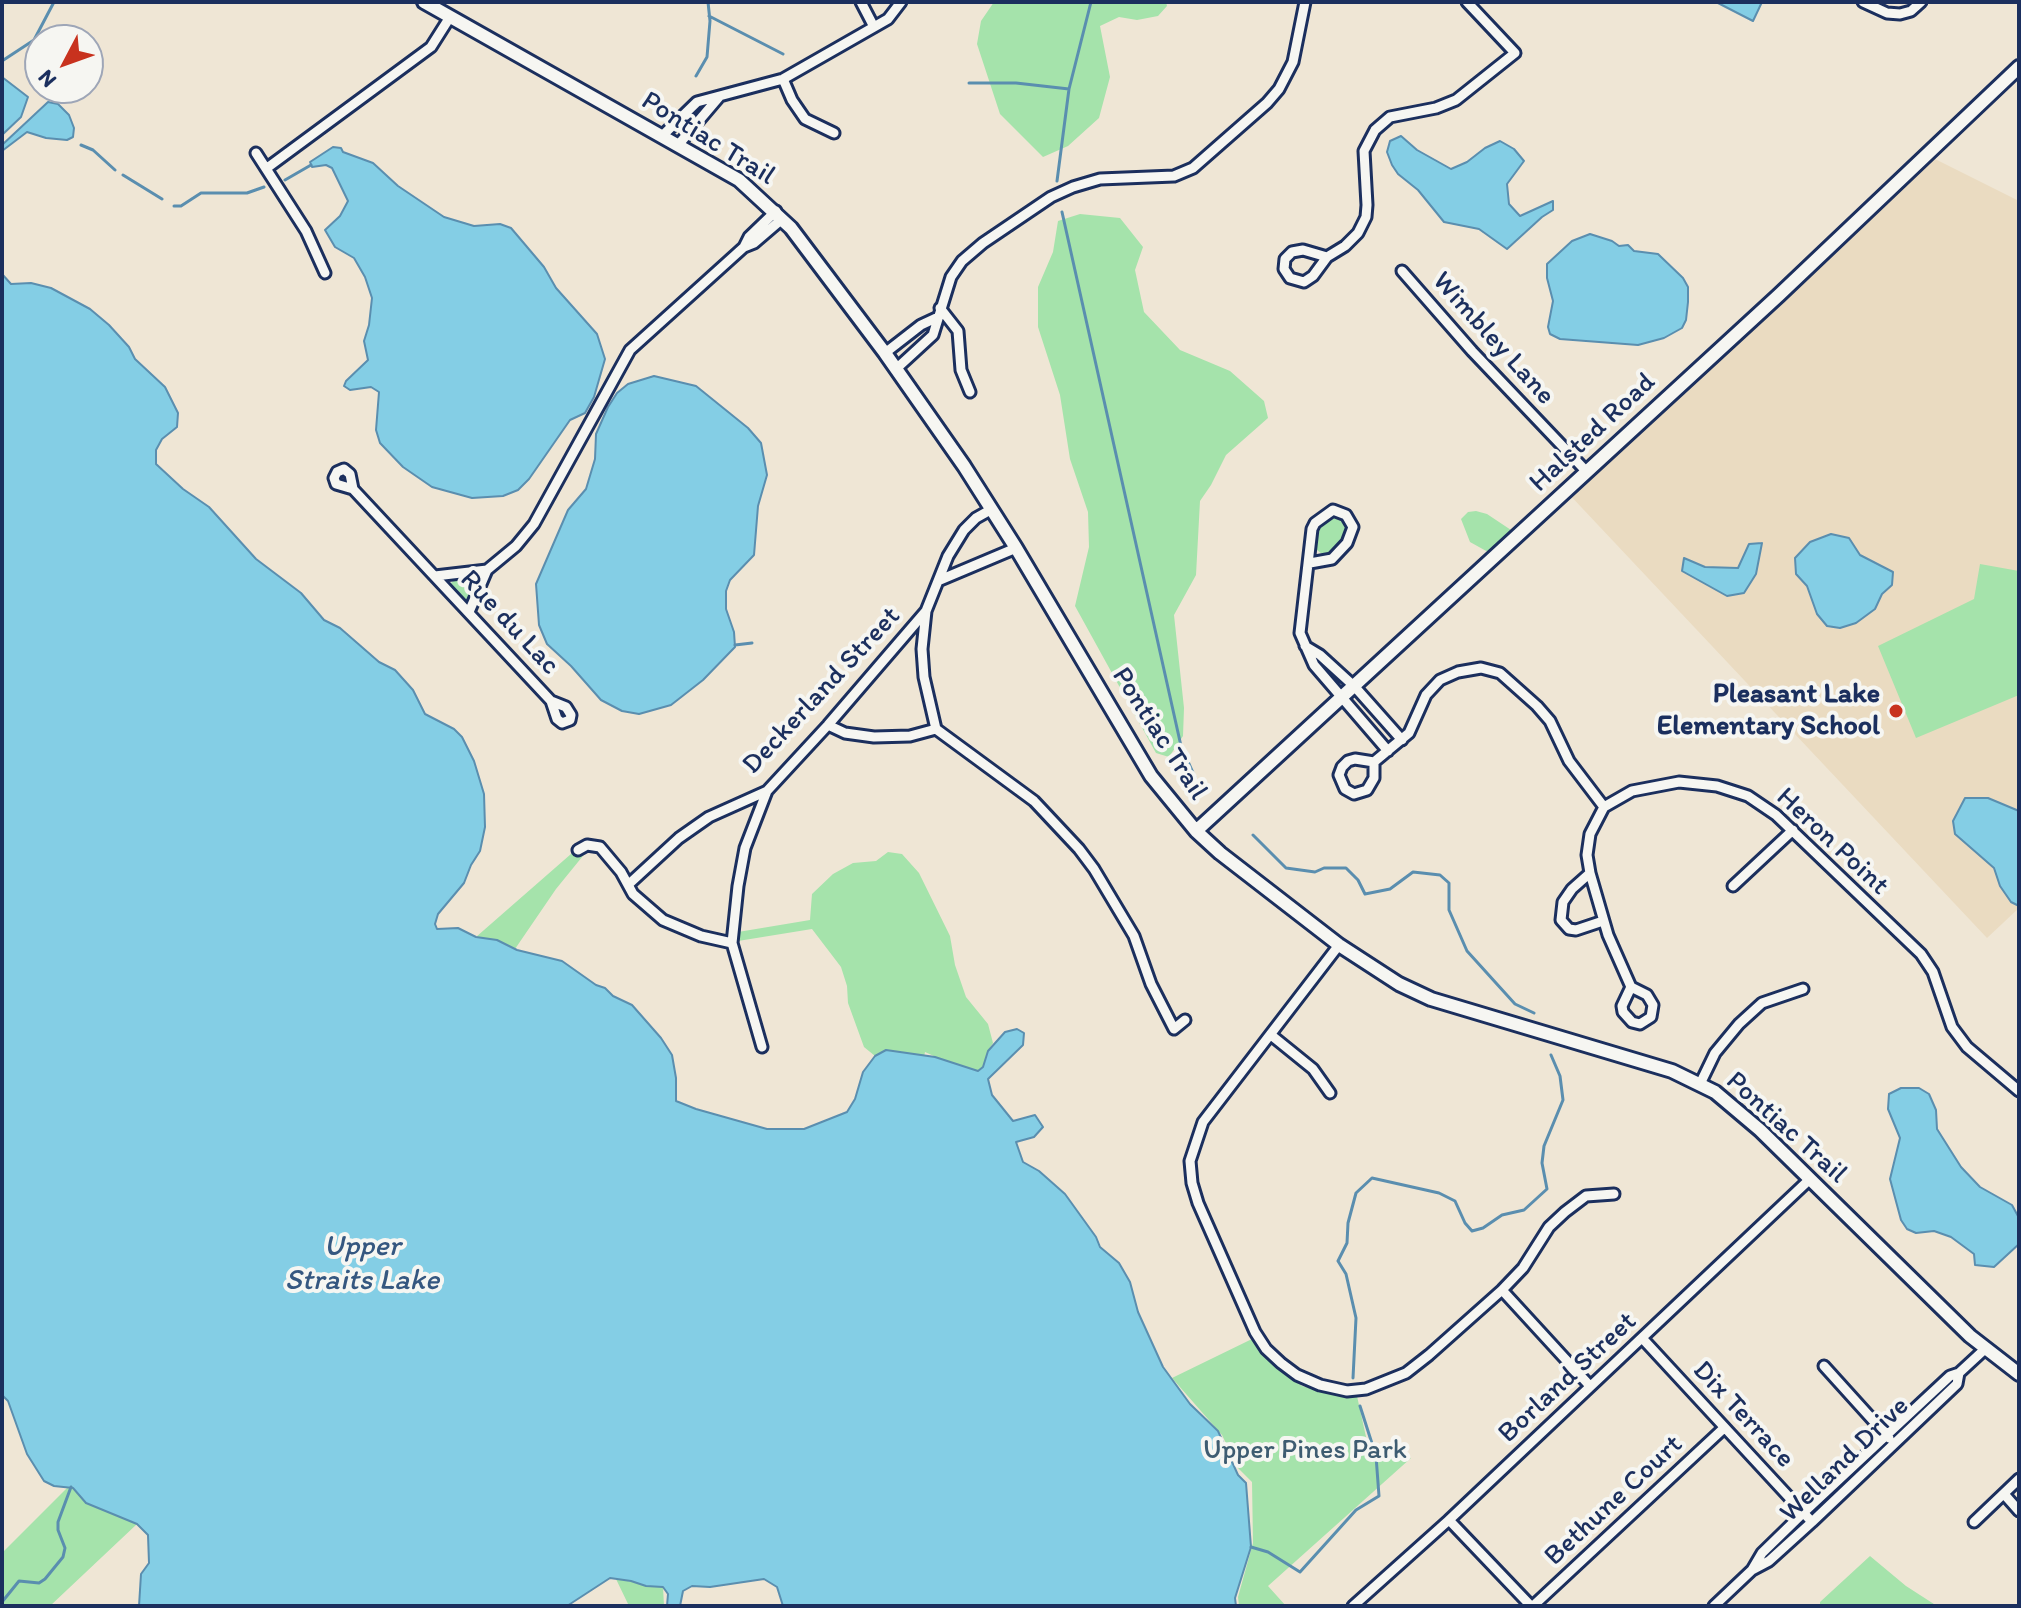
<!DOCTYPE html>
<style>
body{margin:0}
#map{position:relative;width:2021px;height:1608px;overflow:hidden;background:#efe6d5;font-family:Itim,sans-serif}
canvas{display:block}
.frame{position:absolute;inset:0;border:4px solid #1b2f5e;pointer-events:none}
.north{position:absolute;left:24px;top:24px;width:80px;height:80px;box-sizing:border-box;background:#f6f6f2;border:2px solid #9ea6b7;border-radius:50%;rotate:229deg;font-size:22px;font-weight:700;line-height:32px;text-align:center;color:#1b2f5e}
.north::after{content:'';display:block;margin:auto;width:28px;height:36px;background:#c8321e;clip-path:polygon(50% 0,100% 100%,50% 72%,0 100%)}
</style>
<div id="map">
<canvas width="2021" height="1608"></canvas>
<div class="frame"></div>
<div class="north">N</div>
</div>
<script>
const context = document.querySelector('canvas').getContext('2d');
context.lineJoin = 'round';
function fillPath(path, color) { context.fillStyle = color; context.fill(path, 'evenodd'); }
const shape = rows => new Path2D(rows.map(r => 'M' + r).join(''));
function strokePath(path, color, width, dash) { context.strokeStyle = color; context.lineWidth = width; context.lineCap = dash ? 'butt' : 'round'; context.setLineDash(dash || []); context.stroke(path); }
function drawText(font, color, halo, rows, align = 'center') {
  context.font = font + ' Itim,sans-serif'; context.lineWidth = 8; context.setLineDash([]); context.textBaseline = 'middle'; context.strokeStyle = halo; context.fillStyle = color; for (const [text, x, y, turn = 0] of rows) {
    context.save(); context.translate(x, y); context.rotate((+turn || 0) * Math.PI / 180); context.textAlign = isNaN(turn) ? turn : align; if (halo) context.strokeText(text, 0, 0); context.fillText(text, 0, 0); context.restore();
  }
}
fillPath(shape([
 [1927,155,2019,201,2019,908,1987,938,1566,491]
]), '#eadbc1');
fillPath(shape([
 [994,2,1166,2,1167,6,1158,16,1137,20,1119,17,1100,26,1110,77,1099,118,1068,146,1043,157,1000,114,977,44,981,21],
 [1080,214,1120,218,1143,247,1135,270,1144,312,1180,350,1230,371,1264,401,1268,418,1226,455,1211,485,1200,501,1196,575,1174,615,1184,708,1183,736,1169,757,1156,753,1075,606,1089,547,1088,512,1070,459,1060,395,1038,327,1038,287,1053,252,1058,221],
 [1476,511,1487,514,1511,530,1488,552,1470,542,1461,519,1468,512],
 [1331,517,1340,517,1347,529,1332,553,1323,555,1316,549,1317,535,1320,528],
 [1980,564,2019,571,2019,695,1916,738,1878,646,1974,599],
 [476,577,479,578,470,600,462,600,449,585,454,580],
 [587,840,591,846,556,889,515,949,497,940,476,937],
 [888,852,902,854,919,873,950,936,955,965,966,997,988,1024,993,1043,988,1051,983,1067,978,1071,956,1066,925,1052,924,1057,917,1056,886,1050,875,1056,864,1047,848,1003,847,986,841,967,812,929,738,941,738,932,810,920,812,894,833,874,853,863,876,861],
 [1252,1339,1277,1368,1302,1386,1334,1394,1357,1396,1370,1455,1411,1458,1268,1586,1286,1606,1239,1606,1238,1597,1253,1543,1252,1482,1238,1468,1222,1435,1172,1378],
 [68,1487,77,1491,86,1503,137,1524,50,1606,2,1606,2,1553],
 [1870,1556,1906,1586,1937,1606,1820,1606,1820,1602],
 [616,1579,663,1587,664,1606,629,1606]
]), '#a5e3ab');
const water = shape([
 [1716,2,1762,2,1753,21,1716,2],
 [2,77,28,97,21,117,2,135,2,77],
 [48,102,58,104,69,115,74,128,73,137,67,140,46,138,27,132,2,151,2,145,48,102],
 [1401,136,1417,150,1451,169,1467,162,1485,148,1500,141,1514,149,1524,161,1507,184,1509,204,1520,216,1553,201,1553,210,1542,217,1507,249,1479,229,1444,222,1418,190,1398,174,1392,165,1387,152,1390,141,1401,136],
 [333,147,341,148,343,152,373,163,398,186,444,217,474,226,500,224,511,228,544,267,556,288,597,334,605,359,594,397,585,413,570,420,529,479,518,490,503,496,472,498,432,487,403,467,380,443,376,430,379,392,371,387,350,390,344,386,346,381,368,360,364,341,369,325,372,298,365,277,354,258,335,247,325,230,340,216,348,201,332,168,326,165,312,167,310,162,333,147],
 [1590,234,1612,241,1619,246,1628,245,1634,251,1658,254,1683,278,1688,287,1688,302,1686,320,1682,328,1664,338,1638,345,1560,339,1550,334,1548,327,1553,301,1547,278,1547,264,1572,241,1590,234],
 [2,274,11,284,31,283,51,288,90,309,109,325,129,347,135,359,165,387,178,413,177,427,162,439,156,450,156,464,183,489,209,507,256,559,301,593,324,620,340,628,379,662,395,670,413,690,425,714,454,729,462,737,474,761,484,794,485,827,480,851,471,865,464,883,438,914,435,924,437,929,458,928,476,937,497,940,517,950,562,961,596,985,605,988,613,996,632,1005,661,1038,672,1055,676,1078,676,1101,696,1109,767,1129,804,1129,847,1112,855,1099,863,1072,875,1056,886,1050,935,1057,978,1071,983,1067,988,1051,1005,1032,1017,1029,1024,1033,1023,1045,988,1079,992,1095,1013,1121,1035,1115,1043,1127,1034,1137,1016,1142,1023,1162,1039,1171,1065,1194,1096,1237,1100,1247,1119,1263,1130,1282,1138,1312,1163,1367,1190,1404,1218,1431,1238,1475,1246,1483,1251,1547,1235,1598,1236,1606,783,1606,777,1587,764,1579,710,1587,692,1586,683,1591,680,1606,667,1606,668,1594,663,1587,646,1586,631,1581,610,1578,567,1606,139,1606,141,1574,149,1563,148,1535,137,1524,86,1503,73,1488,54,1486,44,1481,27,1454,8,1401,2,1395,2,274],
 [654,376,696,386,748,428,761,443,767,475,758,506,754,555,730,580,726,591,726,609,734,632,735,647,703,680,671,705,639,714,622,711,601,700,571,666,547,644,539,625,536,584,568,510,586,489,595,459,596,434,608,407,617,393,628,384,654,376],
 [1831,534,1849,538,1860,555,1893,572,1892,585,1882,594,1875,609,1856,623,1840,628,1827,626,1817,614,1807,586,1796,574,1795,558,1810,542,1831,534],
 [1762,543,1756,574,1744,593,1727,596,1682,571,1684,558,1705,567,1738,568,1749,544,1762,543],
 [1965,798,1988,798,2019,811,2019,906,2011,902,2000,886,1994,868,1955,834,1953,821,1965,798],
 [1901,1088,1919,1088,1929,1094,1936,1110,1937,1129,1961,1167,1980,1187,2012,1205,2019,1218,2019,1244,1994,1267,1975,1265,1974,1254,1951,1237,1934,1231,1916,1233,1907,1229,1901,1220,1890,1179,1900,1138,1888,1109,1889,1094,1901,1088]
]);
fillPath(water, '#84cee5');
strokePath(water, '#5a8eaf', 2);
strokePath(shape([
 [709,16,783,54],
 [2,61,34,40,54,2],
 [696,76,707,57,710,21,708,2],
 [969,83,1016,83,1069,89],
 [81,145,93,150,115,170],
 [123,175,162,199],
 [285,180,311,165],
 [1057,181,1069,89,1091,2],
 [174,206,181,206,201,193,247,193,264,187],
 [1062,212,1181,746,1195,777],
 [735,645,752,643],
 [1253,835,1286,868,1315,872,1324,868,1346,868,1358,880,1365,894,1390,889,1413,872,1440,875,1449,883,1449,910,1467,951,1515,1004,1534,1013],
 [1353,1378,1356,1318,1346,1274,1338,1261,1347,1243,1348,1223,1356,1193,1372,1178,1439,1193,1455,1201,1465,1223,1472,1231,1483,1228,1502,1215,1524,1210,1547,1189,1542,1163,1544,1146,1563,1100,1560,1076,1551,1055],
 [1251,1547,1268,1552,1300,1572,1356,1510,1379,1496,1376,1456,1360,1406],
 [2,1602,19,1581,39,1583,45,1579,63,1557,65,1548,58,1530,58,1522,71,1487]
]), '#5a8eaf', 3);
const street = shape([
 [861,2,874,27],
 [1863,2,1887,13,1900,14,1911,11,1921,2],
 [783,79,792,100,805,119,834,133],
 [662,136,697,102,783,79,888,19,901,2],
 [679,144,719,97],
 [256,153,306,231,325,273],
 [267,168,431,47,450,17],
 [776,211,749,237,744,247,754,243,782,219],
 [1327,257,1313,276,1304,282,1290,278,1284,269,1285,259,1292,252,1303,250,1327,257,1345,246,1358,233,1366,217,1367,205,1364,151,1375,130,1390,117,1436,108,1456,100,1515,53,1467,2],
 [1402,271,1472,351,1586,471],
 [940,308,958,331,961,370,970,392],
 [885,353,921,325,936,318],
 [896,369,933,335,951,277,962,261,983,243,1051,197,1073,187,1100,179,1174,176,1193,168,1267,103,1279,89,1293,62,1305,2],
 [353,489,336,484,334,478,337,472,344,469,350,474,353,489,551,701,566,707,571,715,570,720,562,723,557,719,551,701],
 [1310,563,1332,559,1347,543,1353,527,1346,515,1333,510,1315,523,1312,529,1300,633,1314,665,1388,751],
 [435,576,487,570],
 [940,580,1016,548],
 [926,611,922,649,924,677,936,729,1034,801,1079,849,1094,869,1134,936,1151,984,1174,1029,1185,1020],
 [469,612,487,570,516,546,534,524,630,350,744,247],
 [1305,646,1320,655,1355,687,1402,740],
 [828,725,845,733,874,737,910,736,936,729],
 [1374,762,1374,778,1367,790,1354,794,1345,789,1339,775,1342,767,1348,761,1355,759,1374,762,1409,733,1426,695,1440,680,1458,672,1481,668,1500,673,1537,706,1550,721,1569,761,1604,807],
 [578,850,587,845,600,847,621,872,633,894,663,920,701,936,732,943],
 [1590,873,1572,889,1563,902,1561,920,1569,929,1576,930,1603,921],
 [629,884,679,838,709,817,767,791,828,725,926,611,948,556,964,530,976,518,992,509],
 [1733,886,1793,830],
 [1339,945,1203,1122,1190,1161,1192,1183,1198,1203,1255,1332,1266,1349,1281,1363,1297,1375,1320,1385,1347,1391,1366,1389,1406,1373,1429,1355,1502,1290,1523,1268,1549,1227,1565,1212,1586,1196,1614,1194],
 [1631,987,1622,1006,1623,1012,1632,1022,1640,1024,1651,1017,1653,1005,1647,995,1631,987,1608,935,1590,873,1587,855,1590,834,1604,807,1632,791,1679,782,1717,786,1748,796,1776,815,1921,954,1933,972,1952,1027,1967,1047,2019,1091],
 [1271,1035,1313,1069,1330,1093],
 [762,1047,732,943,738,886,745,848,767,791],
 [1700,1084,1715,1053,1739,1024,1762,1003,1803,989],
 [1502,1290,1590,1386],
 [1642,1338,1812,1522],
 [1824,1366,1889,1438],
 [2004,1494,2019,1511],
 [1449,1520,1531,1606],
 [1974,1522,2019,1479],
 [1752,1570,1762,1553,1803,1513,1950,1376,1959,1373,1985,1349],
 [1353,1606,1449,1520,1810,1179],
 [1533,1606,1724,1428],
 [1714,1606,1752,1570,1769,1561,1812,1522,1957,1384,1959,1373]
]);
const secondary = shape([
 [424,2,739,180,791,228,885,353,964,466,1016,548,1151,776,1196,831,1220,853,1339,945,1399,984,1431,999,1672,1071,1715,1092,1760,1130,1970,1336,2019,1374],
 [1196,831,1779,295,2019,67]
]);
strokePath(street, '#1b2f5e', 15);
strokePath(secondary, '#1b2f5e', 18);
strokePath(street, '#f6f6f2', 9);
strokePath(secondary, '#f6f6f2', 12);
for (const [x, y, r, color] of [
 [1896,711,8,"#c8321e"]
]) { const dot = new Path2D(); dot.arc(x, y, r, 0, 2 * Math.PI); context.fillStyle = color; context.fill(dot); strokePath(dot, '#f6f6f2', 3); }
drawText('28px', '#1b2f5e', '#f6f6f2', [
 ["Pontiac Trail",708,139,32],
 ["Wimbley Lane",1493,339,48],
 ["Halsted Road",1593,433,-43],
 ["Rue du Lac",509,623,47],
 ["Deckerland Street",822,691,-47],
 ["Pontiac Trail",1159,734,57],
 ["Heron Point",1832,842,43],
 ["Pontiac Trail",1786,1128,42],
 ["Borland Street",1568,1378,-43],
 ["Dix Terrace",1743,1415,47],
 ["Welland Drive",1845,1460,-44],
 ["Bethune Court",1614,1501,-43]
]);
drawText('bold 28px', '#1b2f5e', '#f6f6f2', [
 ["Pleasant Lake",1880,695],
 ["Elementary School",1880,727]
], 'right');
drawText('28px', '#3e5c71', '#f6f6f2', [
 ["Upper Pines Park",1305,1451]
]);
drawText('italic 30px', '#355780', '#f6f6f2', [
 ["Upper",362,1247],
 ["Straits Lake",362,1281]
]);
</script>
